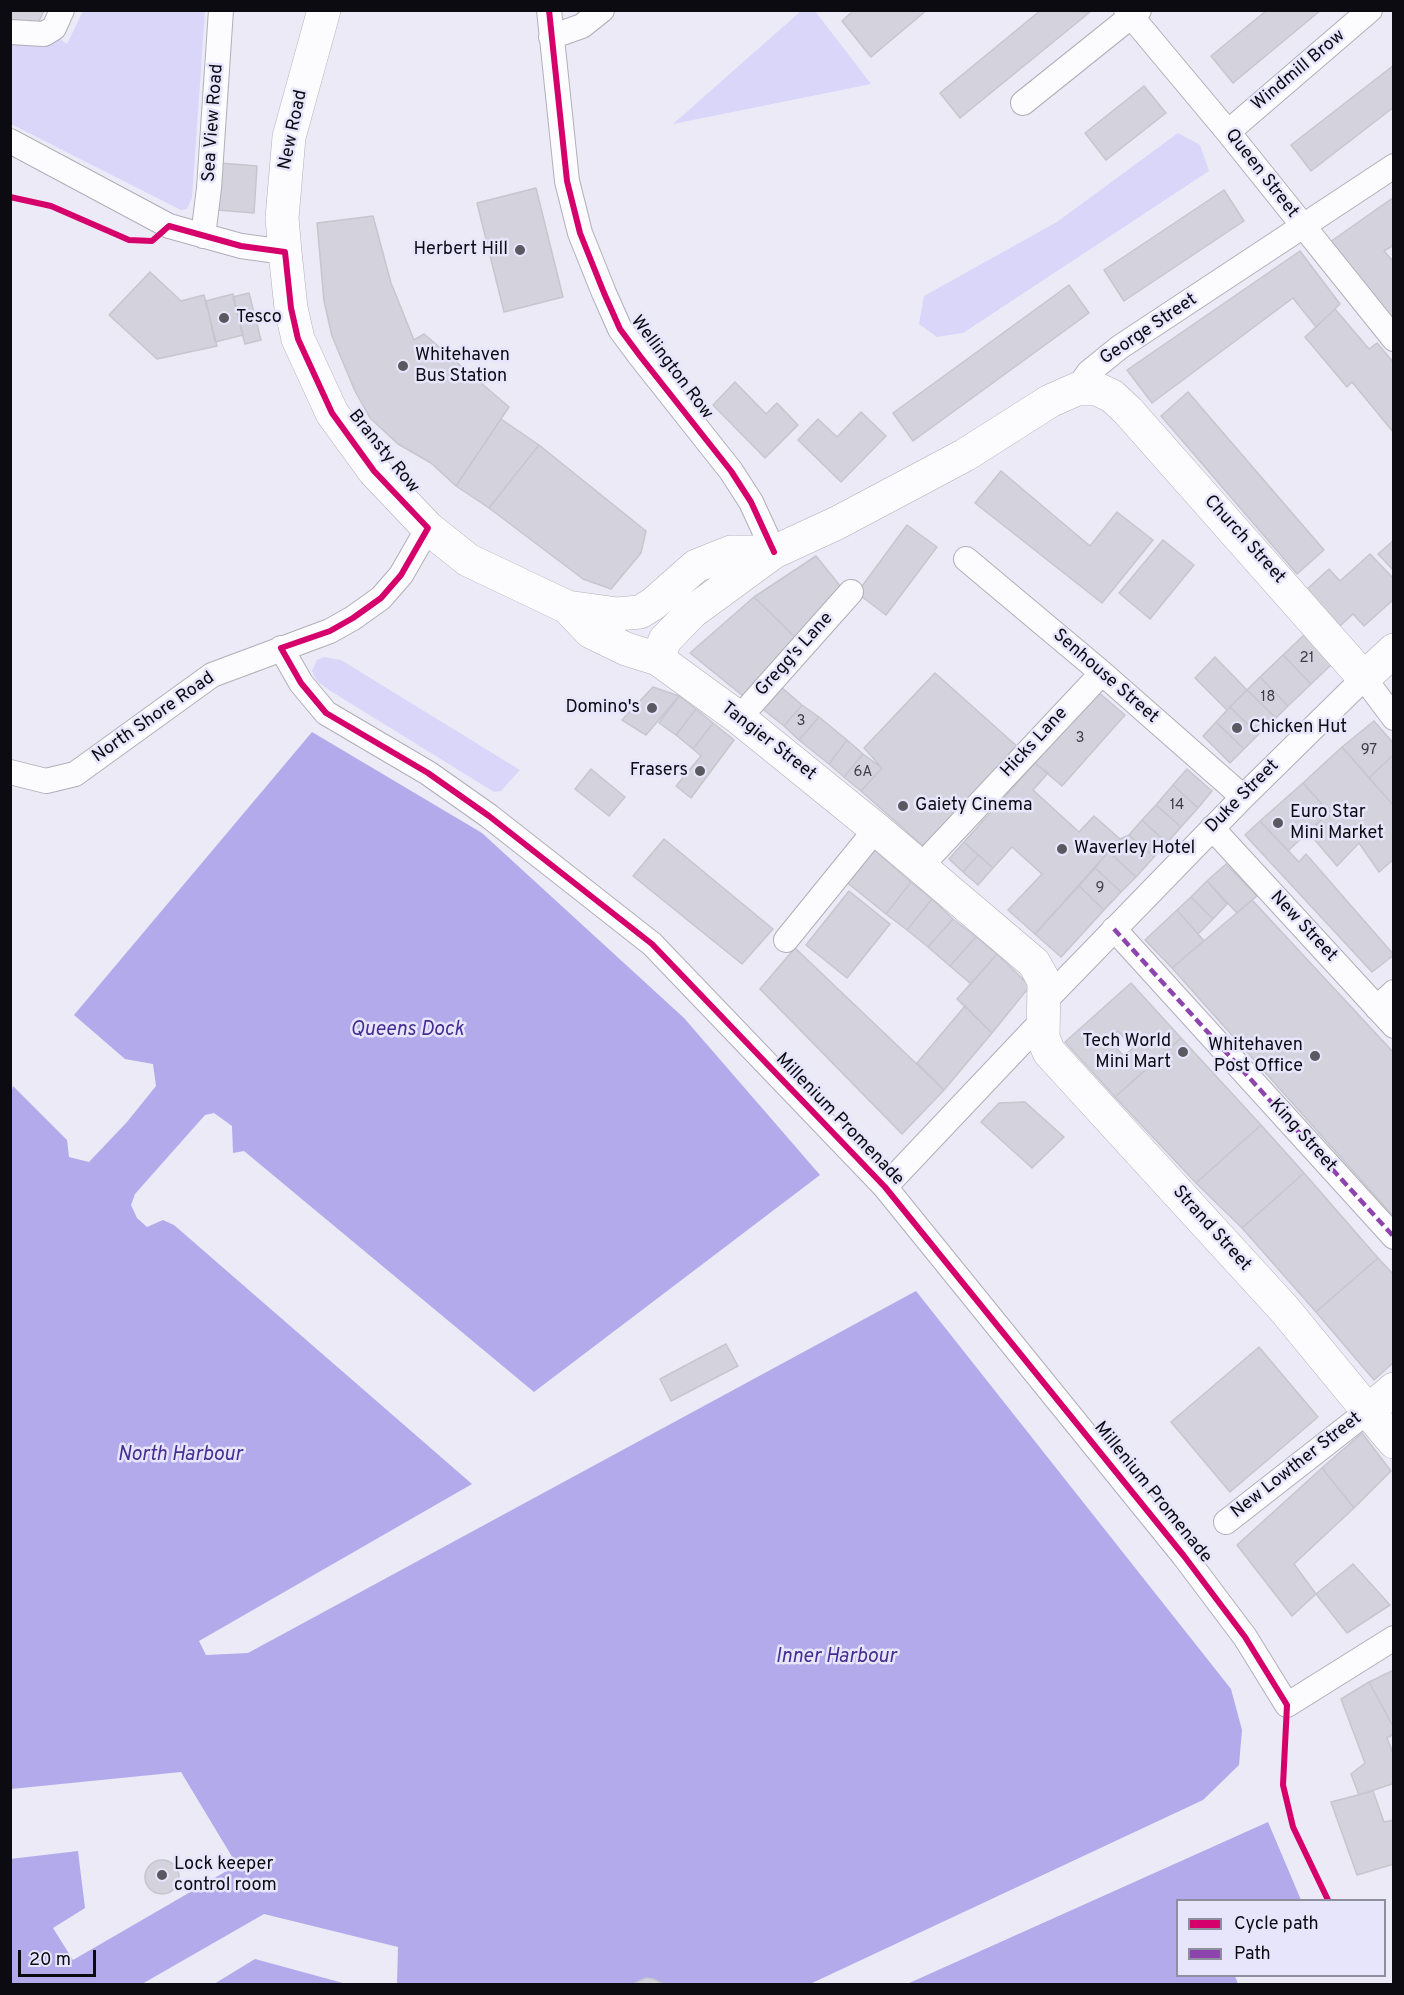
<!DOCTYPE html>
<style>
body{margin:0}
#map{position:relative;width:1404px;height:1995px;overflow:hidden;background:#ebeaf6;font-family:Overpass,sans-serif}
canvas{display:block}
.frame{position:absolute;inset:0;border:12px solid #0c0b12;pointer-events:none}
.legend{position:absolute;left:1176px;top:1899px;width:210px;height:78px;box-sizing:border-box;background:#e7e5fb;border:2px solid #8f8e9e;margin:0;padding:8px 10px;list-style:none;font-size:18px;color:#0c0b12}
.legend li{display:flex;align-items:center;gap:12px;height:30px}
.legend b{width:30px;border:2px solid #8f8e9e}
.scale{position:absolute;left:18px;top:1950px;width:78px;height:27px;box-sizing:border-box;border:3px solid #0c0b12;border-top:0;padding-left:8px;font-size:18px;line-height:21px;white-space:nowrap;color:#0c0b12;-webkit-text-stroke:4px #e7e5fb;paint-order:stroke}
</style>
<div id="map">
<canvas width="1404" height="1995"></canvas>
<div class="frame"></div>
<ul class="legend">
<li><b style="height:8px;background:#d6006c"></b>Cycle path</li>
<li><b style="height:8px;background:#8e44ad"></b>Path</li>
</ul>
<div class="scale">20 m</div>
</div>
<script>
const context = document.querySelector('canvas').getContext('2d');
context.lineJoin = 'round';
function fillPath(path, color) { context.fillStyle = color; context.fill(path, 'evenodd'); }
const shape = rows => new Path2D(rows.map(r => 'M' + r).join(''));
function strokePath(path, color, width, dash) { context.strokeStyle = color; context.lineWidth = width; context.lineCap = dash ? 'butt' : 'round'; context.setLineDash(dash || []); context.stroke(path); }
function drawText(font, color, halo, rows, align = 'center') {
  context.font = font + ' Overpass,sans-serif'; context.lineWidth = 5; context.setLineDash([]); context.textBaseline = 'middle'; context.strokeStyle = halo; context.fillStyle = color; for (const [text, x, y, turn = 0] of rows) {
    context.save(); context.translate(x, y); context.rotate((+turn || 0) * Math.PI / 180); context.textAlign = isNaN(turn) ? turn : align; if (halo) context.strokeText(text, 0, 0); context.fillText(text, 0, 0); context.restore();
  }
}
fillPath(shape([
 [83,11,205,11,192,198,187,209,181,210,11,124,11,41,57,37,67,44],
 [801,11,815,11,871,84,673,124],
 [1178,133,1200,145,1209,171,963,333,937,337,919,324,924,296,1057,222],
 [324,657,341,660,520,770,501,791,494,792,329,690,317,681,312,671,317,660]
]), '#d9d6fa');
fillPath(shape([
 [312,732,482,833,684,1018,820,1175,534,1392,244,1151,233,1153,232,1126,214,1113,205,1115,135,1194,131,1205,137,1218,147,1227,163,1220,174,1225,472,1484,199,1641,206,1655,248,1653,916,1291,1231,1689,1242,1730,1239,1765,1203,1800,810,1984,397,1984,398,1947,264,1914,142,1984,11,1984,10,1859,78,1851,85,1908,53,1928,73,1960,237,1865,181,1772,11,1789,11,1094,13,1086,67,1140,69,1157,89,1162,127,1122,156,1086,153,1064,125,1059,74,1015],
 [1268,1822,1301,1900,1178,1900,1178,1976,1235,1976,1238,1984,907,1984],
 [255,1959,343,1983,343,1984,214,1984]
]), '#b2aaeb');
const building = shape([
 [10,10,44,10,35,31,10,20,10,10],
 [854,10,927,10,871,57,842,21,854,10],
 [1041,10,1090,12,960,118,940,93,1041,10],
 [1267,10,1321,10,1233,83,1211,56,1267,10],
 [1394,65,1394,107,1311,171,1291,145,1394,65],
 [1144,86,1166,113,1106,160,1085,133,1144,86],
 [220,163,257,166,254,213,217,210,220,163],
 [536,188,563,297,504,312,477,203,536,188],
 [1224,190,1244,221,1124,301,1104,270,1224,190],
 [1394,197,1394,245,1384,251,1394,262,1394,321,1330,242,1394,197],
 [373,216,391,283,414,340,424,334,509,407,456,486,431,463,398,444,370,418,355,391,332,336,324,301,317,223,373,216],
 [1300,251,1340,304,1316,327,1293,298,1152,403,1127,370,1300,251],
 [150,272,181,301,204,295,217,346,157,359,109,315,150,272],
 [1069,285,1089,313,913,441,893,413,1069,285],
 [249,293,261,340,245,344,233,297,249,293],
 [233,294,243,335,215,342,206,301,233,294],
 [1335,309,1369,349,1377,343,1394,363,1394,433,1352,382,1347,387,1305,337,1335,309],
 [735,382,766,414,777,403,798,425,765,458,713,405,735,382],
 [1188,392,1324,550,1297,574,1161,416,1188,392],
 [861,412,886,436,841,482,798,440,818,419,837,437,861,412],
 [501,419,539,445,489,508,456,486,501,419],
 [539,445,646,531,641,553,611,589,583,579,489,508,539,445],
 [1001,471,1090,546,1117,512,1153,540,1102,603,975,503,1001,471],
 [907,525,937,547,886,615,857,593,907,525],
 [1163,540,1194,565,1150,619,1119,593,1163,540],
 [1394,540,1394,571,1378,554,1394,540],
 [1370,554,1394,579,1394,599,1364,626,1353,614,1340,626,1306,590,1329,569,1340,581,1370,554],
 [816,556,845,592,800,642,754,597,816,556],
 [754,597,800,642,748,700,690,653,754,597],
 [1304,635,1332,664,1311,684,1283,655,1304,635],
 [1283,655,1311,684,1288,706,1260,677,1283,655],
 [1215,657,1247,690,1227,710,1195,678,1215,657],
 [935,673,1019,748,924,847,861,791,882,768,864,748,935,673],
 [1260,677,1288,706,1276,718,1247,690,1260,677],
 [773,680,802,705,784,726,755,703,773,680],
 [653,687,679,696,646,735,622,720,653,687],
 [1247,690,1276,718,1258,735,1230,707,1247,690],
 [1098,692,1125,715,1062,786,1035,763,1098,692],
 [679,696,696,709,676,735,659,723,679,696],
 [802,705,819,717,799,740,784,726,802,705],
 [1230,707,1258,735,1244,749,1216,722,1230,707],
 [696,709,713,723,693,749,676,735,696,709],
 [819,717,847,740,829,764,799,740,819,717],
 [1374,721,1394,744,1394,754,1369,778,1342,747,1374,721],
 [1216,722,1244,749,1230,763,1203,736,1216,722],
 [713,723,734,740,691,798,676,786,701,756,693,749,713,723],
 [847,740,863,754,844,777,829,764,847,740],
 [1342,747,1394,806,1394,859,1379,872,1359,843,1337,866,1309,833,1329,812,1303,783,1342,747],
 [863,754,882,768,861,791,844,777,863,754],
 [1394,754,1394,806,1369,778,1394,754],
 [1035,763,1048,773,1033,790,1079,832,1094,816,1120,839,1035,934,1008,910,1042,874,1012,847,993,868,964,842,1035,763],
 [591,769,625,797,609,816,575,789,591,769],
 [1187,769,1212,791,1198,808,1173,785,1187,769],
 [1303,783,1329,812,1288,851,1260,821,1303,783],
 [1173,785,1198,808,1181,827,1156,805,1173,785],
 [1156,805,1181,827,1167,843,1142,820,1156,805],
 [1142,820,1167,843,1154,857,1129,835,1142,820],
 [1260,821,1299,862,1306,854,1394,955,1372,972,1245,835,1260,821],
 [1129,835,1154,857,1136,877,1108,851,1120,839,1129,835],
 [664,839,773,929,742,964,633,876,664,839],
 [964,842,978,855,963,872,949,859,964,842],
 [872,848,911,882,886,914,845,881,872,848],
 [1108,851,1136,877,1121,892,1095,868,1108,851],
 [978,855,993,868,978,885,963,872,978,855],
 [1226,864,1257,896,1237,913,1207,881,1226,864],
 [1095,868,1121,892,1104,910,1079,886,1095,868],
 [1207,881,1227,904,1213,919,1191,897,1207,881],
 [911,882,932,899,907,930,886,914,911,882],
 [1079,886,1104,910,1061,957,1035,934,1079,886],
 [849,891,890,924,847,978,806,945,849,891],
 [1191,897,1213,919,1198,934,1177,910,1191,897],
 [932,899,953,919,928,947,907,930,932,899],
 [1252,900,1394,1053,1394,1217,1172,968,1252,900],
 [1177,910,1204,941,1172,968,1145,940,1177,910],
 [953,919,976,937,950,966,928,947,953,919],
 [976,937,997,954,971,984,950,966,976,937],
 [795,948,944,1090,902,1134,760,989,795,948],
 [997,954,1030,986,992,1033,957,999,997,954],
 [1131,983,1181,1038,1154,1063,1146,1056,1142,1060,1149,1067,1115,1097,1065,1042,1131,983],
 [1118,1031,1133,1048,1124,1056,1109,1040,1118,1031],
 [965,1006,992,1033,944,1090,917,1063,965,1006],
 [1181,1038,1261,1125,1196,1183,1115,1097,1181,1038],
 [1025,1102,1064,1137,1032,1168,981,1122,999,1103,1025,1102],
 [1261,1125,1304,1173,1242,1228,1196,1183,1261,1125],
 [1304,1173,1378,1258,1316,1312,1242,1228,1304,1173],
 [1378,1258,1394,1275,1394,1362,1374,1380,1316,1312,1378,1258],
 [726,1344,738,1366,671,1401,660,1379,726,1344],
 [1259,1347,1318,1417,1230,1492,1171,1422,1259,1347],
 [1362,1433,1391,1471,1354,1508,1322,1468,1362,1433],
 [1322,1468,1354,1508,1294,1564,1316,1594,1292,1616,1237,1545,1322,1468],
 [1353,1564,1390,1605,1347,1633,1316,1594,1353,1564],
 [1394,1670,1394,1728,1369,1682,1394,1670],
 [1369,1682,1394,1728,1394,1734,1387,1738,1394,1756,1394,1779,1392,1784,1359,1795,1351,1774,1365,1763,1341,1699,1369,1682],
 [1373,1791,1384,1822,1394,1820,1394,1864,1357,1875,1331,1802,1373,1791],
 '145 1877a17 17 0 1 1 34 0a17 17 0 1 1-34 0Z',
 [646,1978,653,1979,663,1984,633,1984,646,1978]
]);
fillPath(building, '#d4d3dd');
strokePath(building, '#c6c6cf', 1.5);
const street = shape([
 [549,10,567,181,580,233,604,293,620,329,640,356,731,471,751,502,774,552],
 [1126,10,1228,132,1394,339],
 [10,32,44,34,54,28,62,10],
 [551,37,582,26,602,10],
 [1023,103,1139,10],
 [1228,132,1370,10],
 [10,141,169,226,241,246,285,252],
 [203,236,209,188,221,10],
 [1077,389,1089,372,1120,347,1394,166],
 [966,559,1102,673,1243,797],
 [281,648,301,683,326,713,428,773,489,816,652,944,885,1187,1184,1556,1245,1637,1287,1705,1394,1638],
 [739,718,851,592],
 [10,772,46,781,75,774,212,675,330,631,353,618,381,598,401,575,428,528],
 [1212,828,1394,1026],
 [920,867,1102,673],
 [1114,929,1394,1237],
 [786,940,876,829],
 [1046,1000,1243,797,1364,678,1394,718],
 [1377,1008,1394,992],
 [885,1187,1042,1021],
 [1226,1522,1368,1411]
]);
const secondary = shape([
 [1368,1411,1394,1442]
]);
const primary = shape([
 [324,10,289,137,282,218,285,252,291,308,298,339,332,413,374,471,428,528,468,560,567,607,617,614,640,612,653,604,696,566,731,552,774,552],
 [567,607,591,632,626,649,658,659,739,718,876,829,1034,963,1044,981,1043,1038,1049,1052,1285,1310,1368,1411,1394,1389],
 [658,659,665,640,692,612,774,552,837,523,965,455,1050,401,1077,389,1097,389,1112,396,1128,411,1364,678,1394,650]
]);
strokePath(street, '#b0afb8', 26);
strokePath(secondary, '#b0afb8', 34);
strokePath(primary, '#b0afb8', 34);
strokePath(street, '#fcfcfe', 24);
strokePath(secondary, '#fcfcfe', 33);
strokePath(primary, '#fcfcfe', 33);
strokePath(shape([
 [1114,929,1394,1237]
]), '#8e44ad', 4.5, [9, 4.5]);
strokePath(shape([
 [549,10,567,181,580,233,604,293,620,329,640,356,731,471,751,502,774,552],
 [10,197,51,206,129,240,152,241,169,226,241,246,285,252,291,308,298,339,332,413,374,471,428,528,401,575,381,598,353,618,330,631,281,648,301,683,326,713,428,773,489,816,652,944,885,1187,1184,1556,1245,1637,1287,1705,1283,1785,1293,1827,1328,1900]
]), '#d6006c', 6);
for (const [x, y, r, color] of [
 [520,250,6,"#5a5962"],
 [224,318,6,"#5a5962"],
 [403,366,6,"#5a5962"],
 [652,708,6,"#5a5962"],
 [1237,728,6,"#5a5962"],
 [700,771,6,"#5a5962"],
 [903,806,6,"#5a5962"],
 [1278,823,6,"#5a5962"],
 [1062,849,6,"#5a5962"],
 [1183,1052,6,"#5a5962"],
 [1315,1056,6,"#5a5962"],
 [162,1875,6,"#5a5962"]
]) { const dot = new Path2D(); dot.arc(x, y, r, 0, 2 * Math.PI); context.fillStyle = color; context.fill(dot); strokePath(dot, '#e7e5fb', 2); }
drawText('15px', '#3e3d45', null, [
 ["21",1307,659],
 ["18",1268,698],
 ["3",801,722],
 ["3",1080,739],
 ["97",1369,751],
 ["6A",863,773],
 ["14",1177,806],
 ["9",1100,889]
]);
drawText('18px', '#0c0b12', '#e7e5fb', [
 ["Windmill Brow",1299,71,-40],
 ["Sea View Road",214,123,-86],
 ["New Road",294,130,-78],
 ["Queen Street",1261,174,52],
 ["George Street",1149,330,-34],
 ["Wellington Row",671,368,53],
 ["Bransty Row",383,452,51],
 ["Church Street",1244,540,48],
 ["Gregg's Lane",795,655,-48],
 ["Senhouse Street",1105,677,41],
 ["North Shore Road",154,718,-35],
 ["Tangier Street",768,742,38],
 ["Hicks Lane",1035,743,-47],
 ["Duke Street",1243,797,-45],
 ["New Street",1303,927,47],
 ["Millenium Promenade",839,1120,46],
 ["King Street",1302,1136,48],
 ["Strand Street",1211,1229,48],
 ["New Lowther Street",1297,1466,-38],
 ["Millenium Promenade",1152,1493,51]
]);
drawText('18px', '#0c0b12', '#e7e5fb', [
 ["Herbert Hill",508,250,"right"],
 ["Tesco",236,318],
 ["Whitehaven",415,356],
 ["Bus Station",415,377],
 ["Domino's",640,708,"right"],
 ["Chicken Hut",1249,728],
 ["Frasers",688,771,"right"],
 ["Gaiety Cinema",915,806],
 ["Euro Star",1290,813],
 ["Mini Market",1290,834],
 ["Waverley Hotel",1074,849],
 ["Tech World",1171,1042,"right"],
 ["Mini Mart",1171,1063,"right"],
 ["Whitehaven",1303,1046,"right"],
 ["Post Office",1303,1067,"right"],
 ["Lock keeper",174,1865],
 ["control room",174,1886]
], 'left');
drawText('italic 20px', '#472e93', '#e7e5fb', [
 ["Queens Dock",407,1031],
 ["North Harbour",180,1456],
 ["Inner Harbour",836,1658]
]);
</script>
